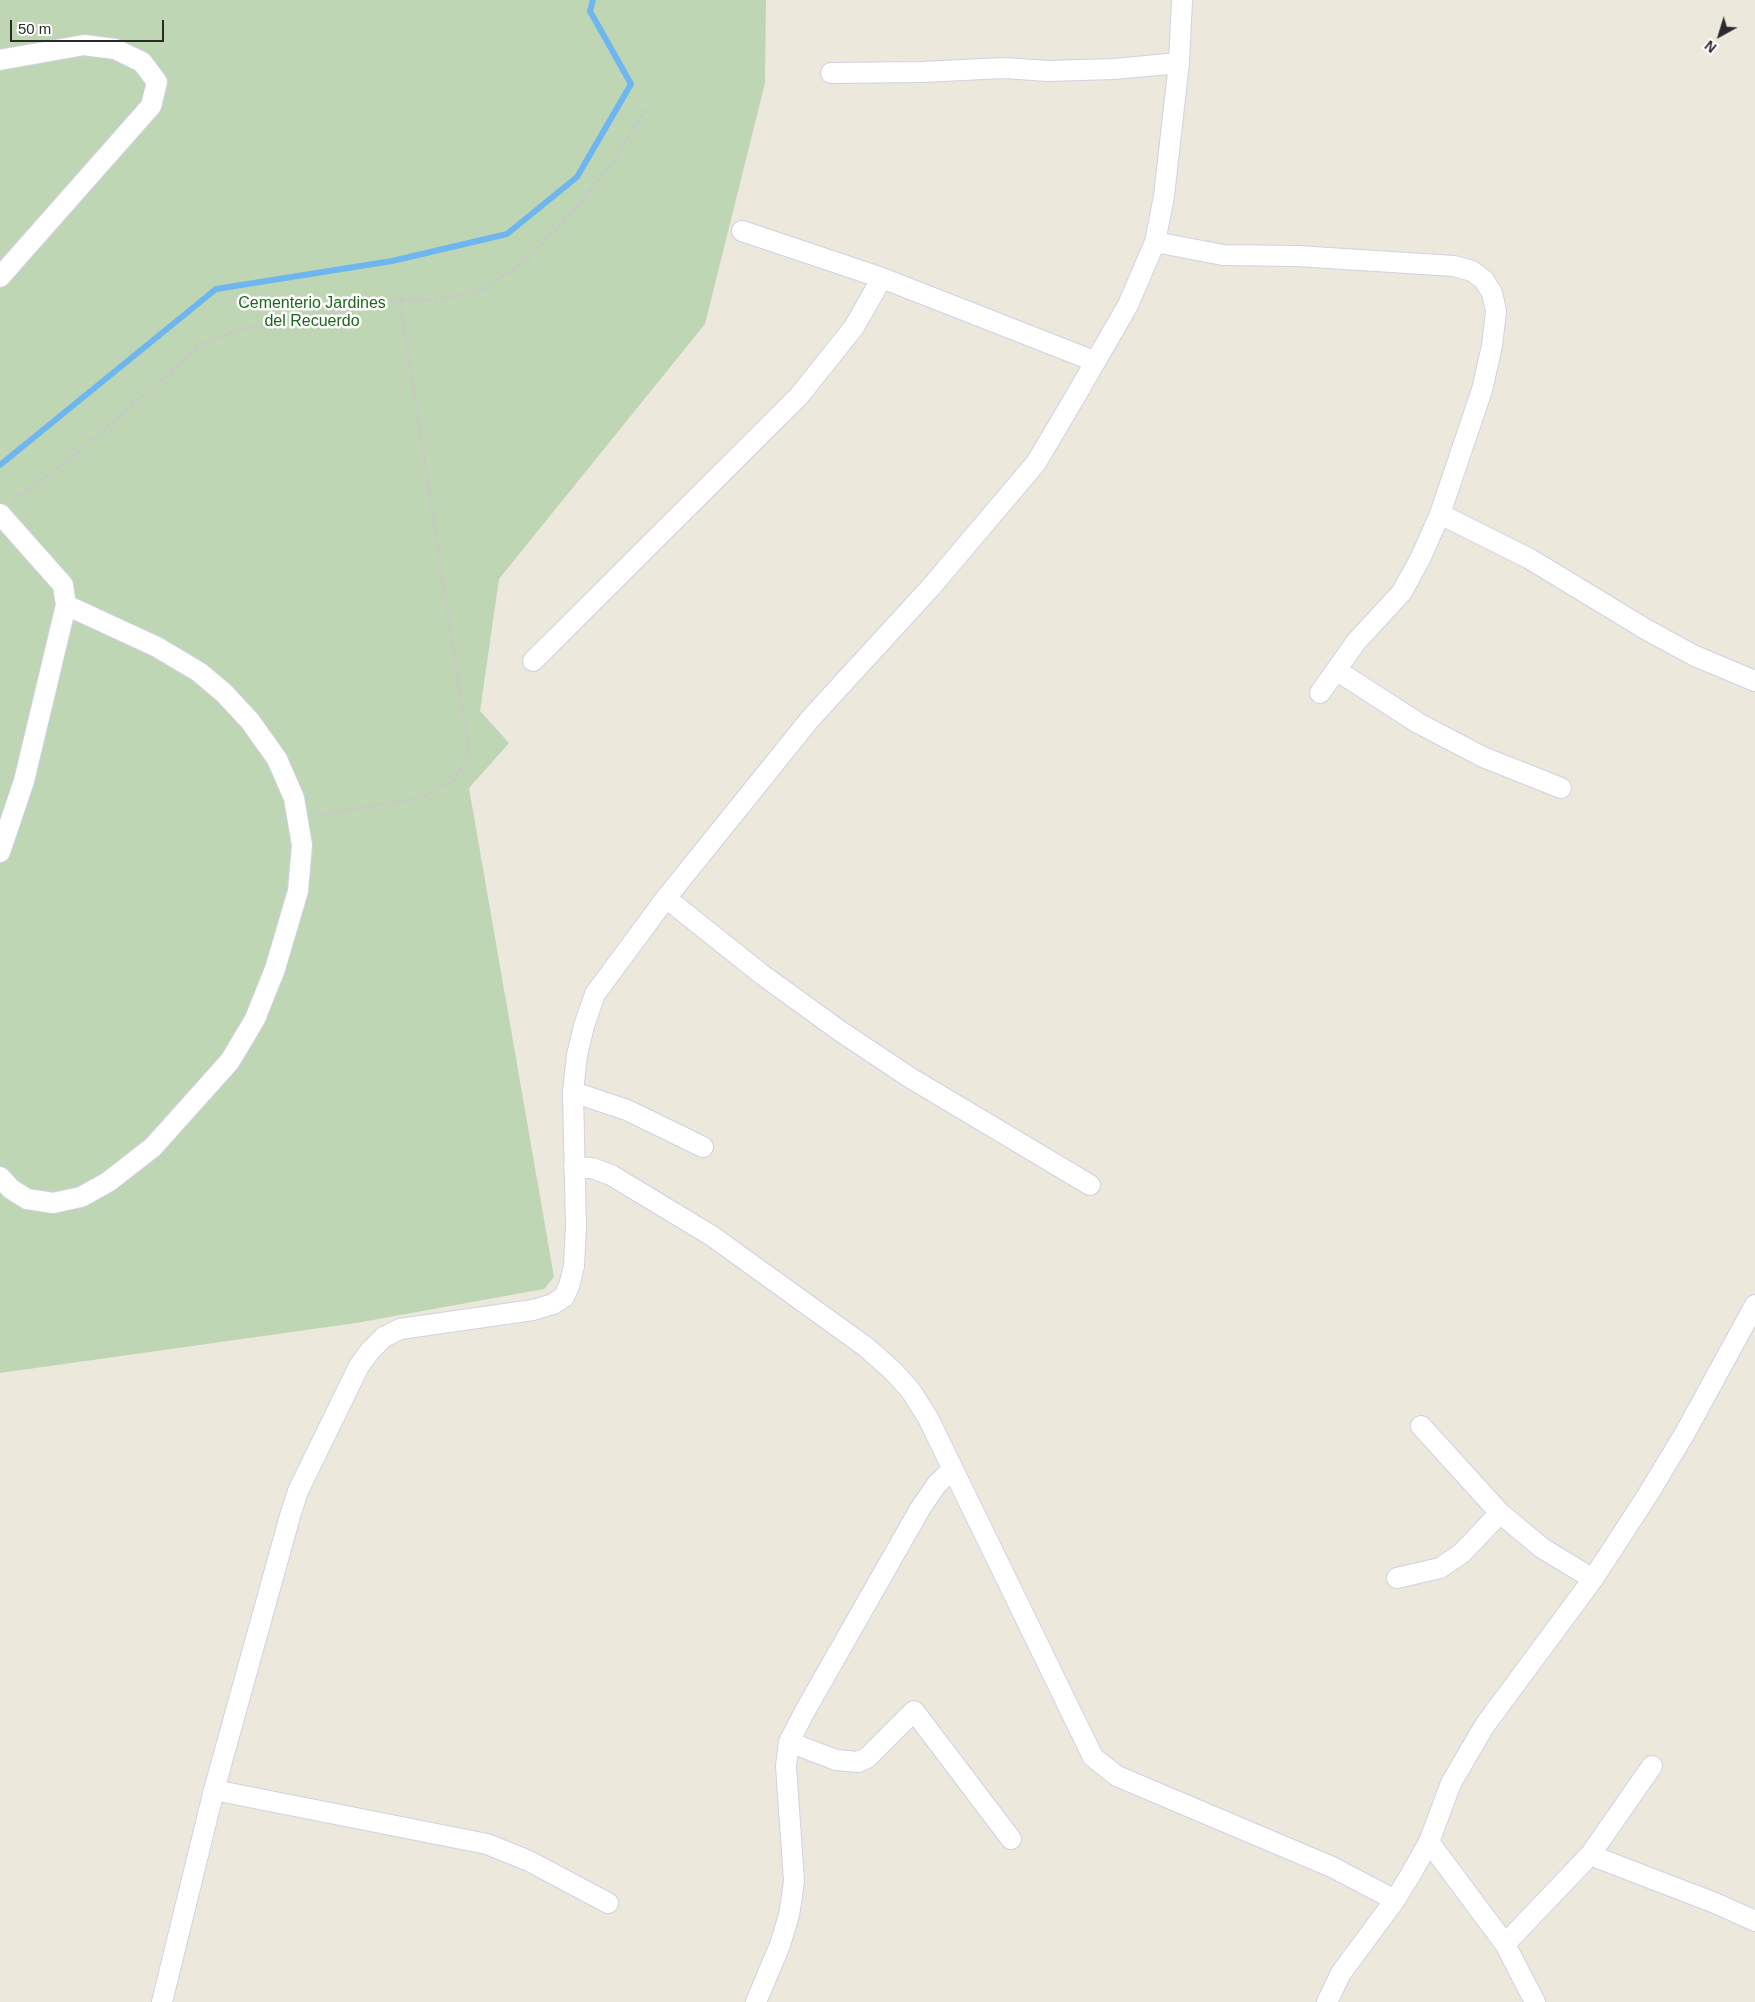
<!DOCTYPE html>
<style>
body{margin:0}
#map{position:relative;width:1755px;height:2002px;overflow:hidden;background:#ece8dc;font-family:Arial,sans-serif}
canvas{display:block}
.north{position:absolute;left:1695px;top:10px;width:50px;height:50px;-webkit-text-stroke:4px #fff;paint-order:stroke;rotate:219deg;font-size:14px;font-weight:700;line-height:20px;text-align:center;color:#2a2a2a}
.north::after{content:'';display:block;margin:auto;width:18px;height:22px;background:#2a2a2a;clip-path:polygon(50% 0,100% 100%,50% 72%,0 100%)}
.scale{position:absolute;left:10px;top:20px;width:154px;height:22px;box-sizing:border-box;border:2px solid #2a2a2a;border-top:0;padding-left:6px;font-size:15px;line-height:18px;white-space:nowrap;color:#2a2a2a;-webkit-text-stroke:4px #fff;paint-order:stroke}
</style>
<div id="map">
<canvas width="1755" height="2002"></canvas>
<div class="north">N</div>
<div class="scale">50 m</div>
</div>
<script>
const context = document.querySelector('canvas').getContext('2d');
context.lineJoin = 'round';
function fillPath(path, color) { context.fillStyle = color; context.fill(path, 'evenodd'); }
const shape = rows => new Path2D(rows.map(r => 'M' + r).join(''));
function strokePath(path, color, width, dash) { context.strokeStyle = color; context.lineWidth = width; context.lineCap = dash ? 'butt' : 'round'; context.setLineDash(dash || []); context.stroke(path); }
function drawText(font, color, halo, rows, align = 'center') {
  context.font = font + ' Arial,sans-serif'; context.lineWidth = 5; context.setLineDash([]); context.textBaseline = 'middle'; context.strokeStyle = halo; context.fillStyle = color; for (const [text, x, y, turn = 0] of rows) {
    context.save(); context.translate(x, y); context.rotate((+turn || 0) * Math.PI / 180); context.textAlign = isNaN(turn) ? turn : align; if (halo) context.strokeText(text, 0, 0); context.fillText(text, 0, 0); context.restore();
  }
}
fillPath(shape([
 [0,0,766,0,765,83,705,324,499,579,480,711,509,743,469,788,554,1277,544,1289,356,1323,0,1373]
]), '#bed6b3');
strokePath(shape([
 [0,465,216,289,392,261,507,234,577,177,631,84,590,11,593,0]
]), '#6eb6ef', 6);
const minor = shape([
 [0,60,84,45,115,49,142,62,157,82,151,106,0,277],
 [831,73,922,72,1004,68,1048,71,1114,69,1179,63],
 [742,231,882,278,1094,361],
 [1155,242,1223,255,1297,256,1454,266,1472,271,1484,280,1492,293,1496,311,1492,346,1482,390,1440,514,1421,557,1402,592,1356,642,1320,693],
 [0,514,63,585,66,605,24,781,0,852],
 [1440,514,1530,559,1647,630,1695,656,1755,681],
 [533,661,799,396,854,327,882,278],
 [1336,670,1418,723,1483,757,1561,788],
 [666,898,764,976,840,1031,909,1077,1090,1185],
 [573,1092,627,1110,703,1147],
 [574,1167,592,1168,611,1175,712,1236,866,1347,893,1371,911,1391,928,1418,1093,1757,1117,1776,1332,1867,1395,1900],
 [0,1177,11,1189,27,1199,53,1203,81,1197,108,1182,153,1147,230,1061,255,1019,275,969,298,891,302,845,294,798,277,759,250,721,224,693,199,672,157,647,66,605],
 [1421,1426,1500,1513,1542,1548,1593,1579],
 [1397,1578,1440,1568,1462,1553,1500,1513],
 [789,1742,836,1760,858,1762,867,1758,914,1711,1011,1839],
 [214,1790,487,1844,529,1861,608,1903],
 [1429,1842,1505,1944,1535,2002],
 [1590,1855,1715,1903,1755,1921],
 [1505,1944,1590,1855,1652,1766],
 [162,2002,214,1790,290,1516,298,1491,359,1366,370,1351,384,1337,400,1329,533,1310,553,1304,564,1297,569,1286,574,1266,576,1227,573,1092,577,1055,584,1026,595,994,666,898,811,718,931,587,1036,463,1075,397,1128,305,1155,242,1164,196,1179,63,1182,0],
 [756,2002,780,1945,789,1915,792,1896,794,1881,786,1766,789,1742,805,1711,920,1509,937,1484,952,1470],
 [1327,2002,1341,1973,1395,1900,1411,1874,1429,1842,1451,1783,1485,1725,1593,1579,1647,1496,1685,1433,1755,1305]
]);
strokePath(minor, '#d1d1e3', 22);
strokePath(shape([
 [14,499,71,459,202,344,241,329,400,300,440,299,484,289,530,257,571,213,614,160,646,109],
 [315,816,424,797,455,779,469,752,400,300]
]), '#c8c8c8', 3, [4, 2.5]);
strokePath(minor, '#fff', 20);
drawText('16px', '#1c6719', '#fff', [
 ["Cementerio Jardines",312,304],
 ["del Recuerdo",312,322]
]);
</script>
